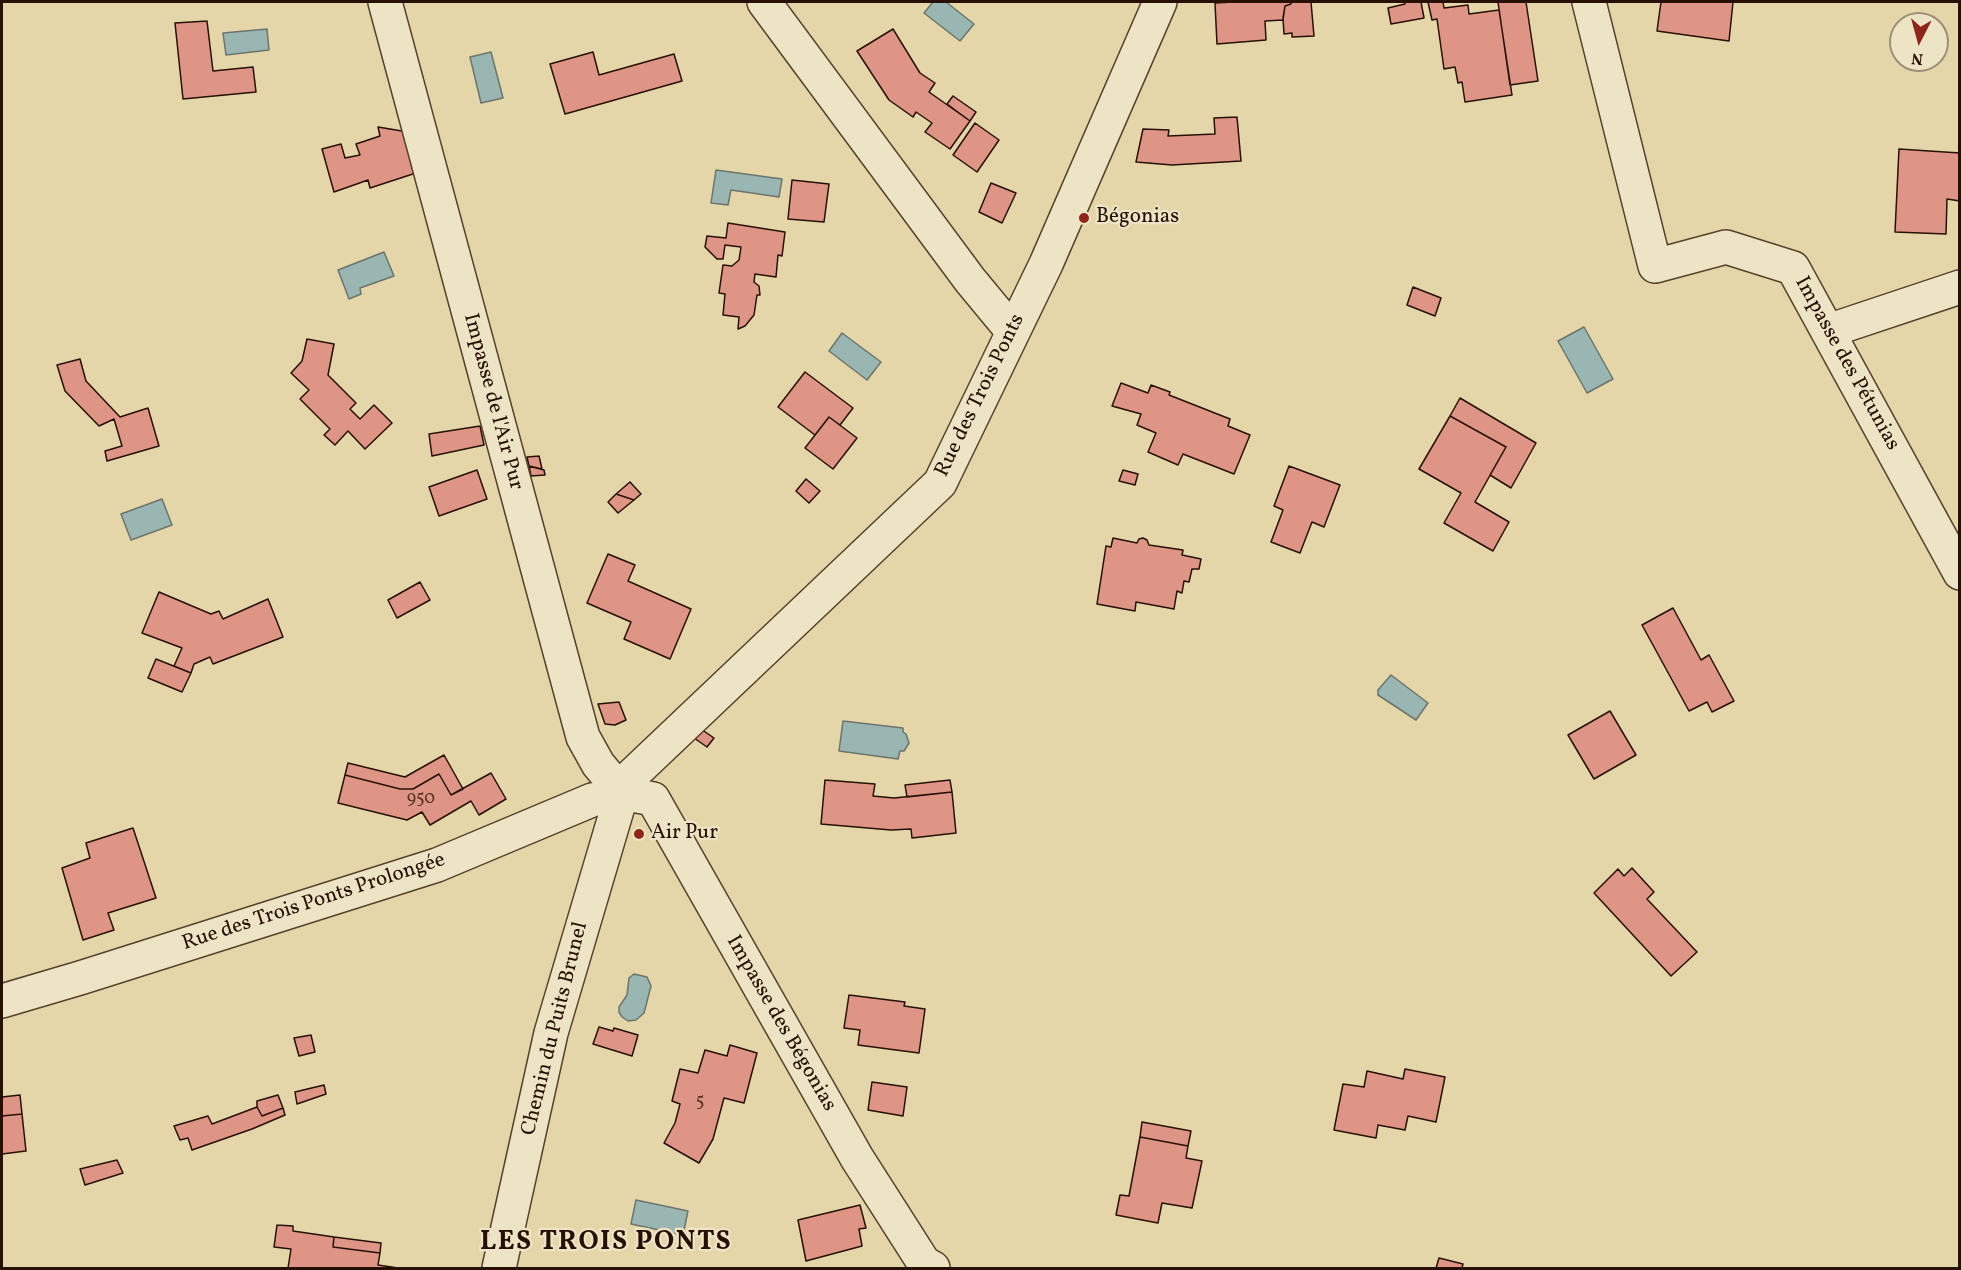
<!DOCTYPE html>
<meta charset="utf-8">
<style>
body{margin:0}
#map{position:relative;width:1961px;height:1270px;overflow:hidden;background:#e4d6a8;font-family:Vollkorn,serif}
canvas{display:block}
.frame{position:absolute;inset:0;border:3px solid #271002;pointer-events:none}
.north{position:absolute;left:1889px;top:12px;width:60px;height:60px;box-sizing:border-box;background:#ede4c6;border:2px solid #9e8f78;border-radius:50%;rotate:186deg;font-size:16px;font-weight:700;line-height:24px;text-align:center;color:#271002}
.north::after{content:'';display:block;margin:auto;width:21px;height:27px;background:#8f2418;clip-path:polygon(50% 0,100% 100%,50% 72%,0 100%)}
</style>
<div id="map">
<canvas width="1961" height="1270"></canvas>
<div class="frame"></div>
<div class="north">N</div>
</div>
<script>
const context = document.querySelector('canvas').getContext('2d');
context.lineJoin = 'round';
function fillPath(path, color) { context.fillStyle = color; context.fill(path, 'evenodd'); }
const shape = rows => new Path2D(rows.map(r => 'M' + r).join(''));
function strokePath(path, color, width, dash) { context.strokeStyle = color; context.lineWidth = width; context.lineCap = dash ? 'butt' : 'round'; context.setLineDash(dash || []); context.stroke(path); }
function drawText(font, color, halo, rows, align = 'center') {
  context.font = font + ' Vollkorn,serif'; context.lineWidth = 4.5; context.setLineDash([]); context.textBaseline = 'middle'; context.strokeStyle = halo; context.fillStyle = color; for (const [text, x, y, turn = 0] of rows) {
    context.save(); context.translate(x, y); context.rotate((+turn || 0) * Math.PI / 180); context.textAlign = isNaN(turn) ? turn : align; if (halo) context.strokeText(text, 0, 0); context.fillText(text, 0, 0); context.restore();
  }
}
const water = shape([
 [933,2,946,2,974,24,960,41,924,13,933,2],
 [267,29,269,50,226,55,223,33,267,29],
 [491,52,503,98,481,103,470,57,491,52],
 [716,170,782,179,779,197,731,190,728,205,711,203,716,170],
 [384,252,394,276,360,288,361,294,349,299,338,270,384,252],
 [1584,327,1613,379,1587,393,1558,341,1584,327],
 [842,333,881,362,867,380,829,351,842,333],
 [162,499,172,525,131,540,121,514,162,499],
 [1391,675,1428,703,1416,720,1378,695,1378,690,1391,675],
 [843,721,903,728,903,732,906,734,909,743,904,751,900,751,898,759,839,751,843,721],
 [634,974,647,977,651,986,644,1013,636,1020,628,1021,622,1017,619,1012,619,1007,627,995,629,978,634,974],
 [636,1200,688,1211,683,1235,631,1224,636,1200]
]);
fillPath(water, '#9ab6b3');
strokePath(water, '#6c746c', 1.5);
const building = shape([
 [1233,2,1291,2,1291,4,1285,6,1283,20,1265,21,1266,40,1217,44,1215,3,1233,2],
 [1291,2,1311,2,1314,36,1292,37,1292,33,1284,34,1283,18,1285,6,1291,4,1291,2],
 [1404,2,1421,2,1424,18,1391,24,1388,8,1405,4,1404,2],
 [1428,2,1443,2,1444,8,1468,5,1469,14,1499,10,1512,95,1465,102,1462,82,1458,83,1455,67,1444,69,1437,19,1432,20,1428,2],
 [1498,2,1526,2,1538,81,1510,85,1498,2],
 [1661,2,1733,2,1729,41,1657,31,1661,2],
 [207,21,213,71,253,67,256,92,183,99,175,23,207,21],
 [893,29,920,73,935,83,929,92,970,121,950,149,925,132,932,123,916,112,913,117,889,100,857,51,893,29],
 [593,52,599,75,674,54,682,81,565,114,550,64,593,52],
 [953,96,976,112,970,121,947,104,953,96],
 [1237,117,1241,161,1172,165,1136,162,1143,129,1169,130,1168,136,1215,134,1214,118,1237,117],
 [975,123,999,140,977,172,953,155,975,123],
 [378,127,408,132,419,172,370,188,368,180,334,192,322,149,341,144,345,158,360,155,356,144,380,136,378,127],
 [1899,149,1960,153,1960,201,1947,199,1946,234,1895,232,1899,149],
 [792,180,829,184,824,222,788,219,792,180],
 [991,183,1016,193,1002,223,979,212,991,183],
 [728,223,785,232,782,256,778,255,776,277,755,274,754,282,759,286,760,295,757,295,754,315,745,326,738,329,739,317,723,315,725,294,719,293,723,265,732,266,739,260,741,247,725,245,723,259,717,259,705,247,707,236,726,238,728,223],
 [1413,287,1441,298,1435,316,1407,305,1413,287],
 [307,339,334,344,328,375,356,403,350,409,360,419,374,405,392,423,365,449,348,431,335,445,324,435,330,429,300,399,309,390,291,373,302,361,307,339],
 [80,359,86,381,120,417,148,408,159,446,107,461,105,451,122,446,114,419,99,426,65,391,57,365,80,359],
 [805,372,853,408,840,425,829,417,815,435,778,407,805,372],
 [1121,383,1148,393,1151,385,1170,392,1169,395,1230,419,1228,426,1250,435,1234,474,1183,454,1178,465,1148,452,1156,433,1137,425,1141,414,1112,406,1121,383],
 [1460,398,1536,443,1511,488,1490,475,1506,447,1450,416,1460,398],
 [1450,416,1506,447,1475,502,1509,522,1493,551,1444,523,1461,493,1419,469,1450,416],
 [829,417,857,438,833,469,805,448,829,417],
 [480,426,484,445,432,456,429,434,480,426],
 [539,456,542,469,529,466,527,457,539,456],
 [529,466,544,470,545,475,531,476,529,466],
 [1289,466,1340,485,1324,527,1312,522,1300,553,1271,542,1283,510,1274,506,1289,466],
 [477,470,487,499,439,516,429,487,477,470],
 [1123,470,1138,474,1135,485,1119,481,1123,470],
 [806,479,820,491,809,503,796,491,806,479],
 [630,482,641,494,634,500,616,494,630,482],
 [616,494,634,500,618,513,608,502,616,494],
 [1113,538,1137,543,1139,539,1143,538,1147,540,1149,545,1183,550,1182,555,1201,559,1199,569,1192,569,1189,582,1184,581,1182,593,1177,591,1174,609,1136,602,1135,611,1097,604,1106,546,1111,547,1113,538],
 [608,554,635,565,628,581,691,609,670,659,624,639,631,622,587,603,608,554],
 [420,582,430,600,397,618,388,600,420,582],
 [159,592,211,614,219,611,223,619,268,599,283,637,213,664,210,657,194,664,191,673,174,666,182,648,142,633,159,592],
 [1673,608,1701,660,1709,655,1734,701,1712,712,1707,702,1689,711,1642,625,1673,608],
 [156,659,191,673,182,692,148,678,156,659],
 [619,702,626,720,615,725,605,724,598,704,619,702],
 [1610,711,1636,755,1594,779,1568,735,1610,711],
 [701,729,714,738,707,747,694,738,701,729],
 [444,755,463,789,451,795,439,774,413,789,400,789,345,775,348,763,405,777,444,755],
 [491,773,506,799,479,815,471,801,430,825,422,812,407,820,338,803,345,775,400,789,413,789,439,774,451,795,491,773],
 [825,780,875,784,873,796,894,798,952,792,956,833,912,838,911,829,891,830,821,824,825,780],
 [950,780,952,792,907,797,905,785,950,780],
 [133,828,156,898,108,913,114,930,83,940,62,868,90,858,86,843,133,828],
 [1632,868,1654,892,1647,899,1697,952,1671,976,1594,893,1618,869,1624,876,1632,868],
 [849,995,905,1002,904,1006,925,1009,919,1053,858,1045,860,1030,844,1028,849,995],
 [599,1027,613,1031,614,1028,638,1035,632,1056,593,1044,599,1027],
 [311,1035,315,1052,299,1056,294,1038,311,1035],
 [730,1045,757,1053,744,1103,724,1098,713,1139,699,1163,664,1143,675,1123,680,1104,672,1101,680,1069,698,1073,705,1050,727,1056,730,1045],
 [1405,1069,1445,1077,1436,1122,1408,1116,1405,1130,1378,1125,1376,1138,1334,1130,1343,1084,1364,1087,1367,1071,1403,1079,1405,1069],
 [872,1082,907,1087,903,1116,868,1110,872,1082],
 [324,1085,326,1094,297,1104,295,1092,324,1085],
 [20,1095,22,1114,2,1116,2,1097,20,1095],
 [278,1095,283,1108,262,1116,257,1107,257,1101,278,1095],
 [257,1107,262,1116,283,1108,285,1115,252,1129,192,1150,188,1138,180,1140,174,1126,208,1116,212,1124,257,1107],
 [22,1114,26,1151,2,1154,2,1116,22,1114],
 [1142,1122,1191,1131,1188,1146,1140,1137,1142,1122],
 [1140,1137,1188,1146,1186,1158,1202,1161,1192,1208,1162,1203,1158,1223,1116,1215,1120,1195,1129,1196,1140,1137],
 [117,1160,123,1173,85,1185,80,1169,117,1160],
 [860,1205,866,1228,859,1229,862,1246,806,1261,798,1220,860,1205],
 [277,1225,293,1226,293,1231,334,1237,333,1247,380,1253,378,1265,398,1268,288,1268,291,1249,274,1247,277,1225],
 [334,1237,381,1243,380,1253,333,1247,334,1237],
 [1439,1258,1463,1264,1462,1268,1436,1268,1439,1258]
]);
fillPath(building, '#df9586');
strokePath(building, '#271002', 1.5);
const street = shape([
 [385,2,583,737,598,764,622,793],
 [764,2,970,280,1013,332],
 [1589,2,1655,266,1726,247,1793,268,1960,573],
 [1828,331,1960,287],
 [2,1001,80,978,437,865,592,800,622,793,653,799,857,1158,924,1263,933,1268],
 [499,1268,551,1033,622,793,628,779,940,483,1046,264,1160,2]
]);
strokePath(street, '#56422c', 36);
strokePath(street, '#ede4c6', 33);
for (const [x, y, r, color] of [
 [1084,218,6,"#8f2418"],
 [639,834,6,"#8f2418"]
]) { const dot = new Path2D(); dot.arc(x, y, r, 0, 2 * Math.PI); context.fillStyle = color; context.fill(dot); strokePath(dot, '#ede4c6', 2); }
drawText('18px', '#553123', null, [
 ["950",421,800],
 ["5",700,1103]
]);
drawText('21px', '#271002', '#ede4c6', [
 ["Bégonias",1096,218],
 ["Air Pur",651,834]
], 'left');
drawText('21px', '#271002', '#ede4c6', [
 ["Impasse des Pétunias",1846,364,61],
 ["Rue des Trois Ponts",981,396,-64],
 ["Impasse de l'Air Pur",492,402,75],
 ["Rue des Trois Ponts Prolongée",314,903,-18],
 ["Impasse des Bégonias",780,1024,60],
 ["Chemin du Puits Brunel",556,1029,-76]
]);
context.letterSpacing = '1.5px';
drawText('bold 27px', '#271002', '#ede4c6', [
 ["LES TROIS PONTS",606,1244]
]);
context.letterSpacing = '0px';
</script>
